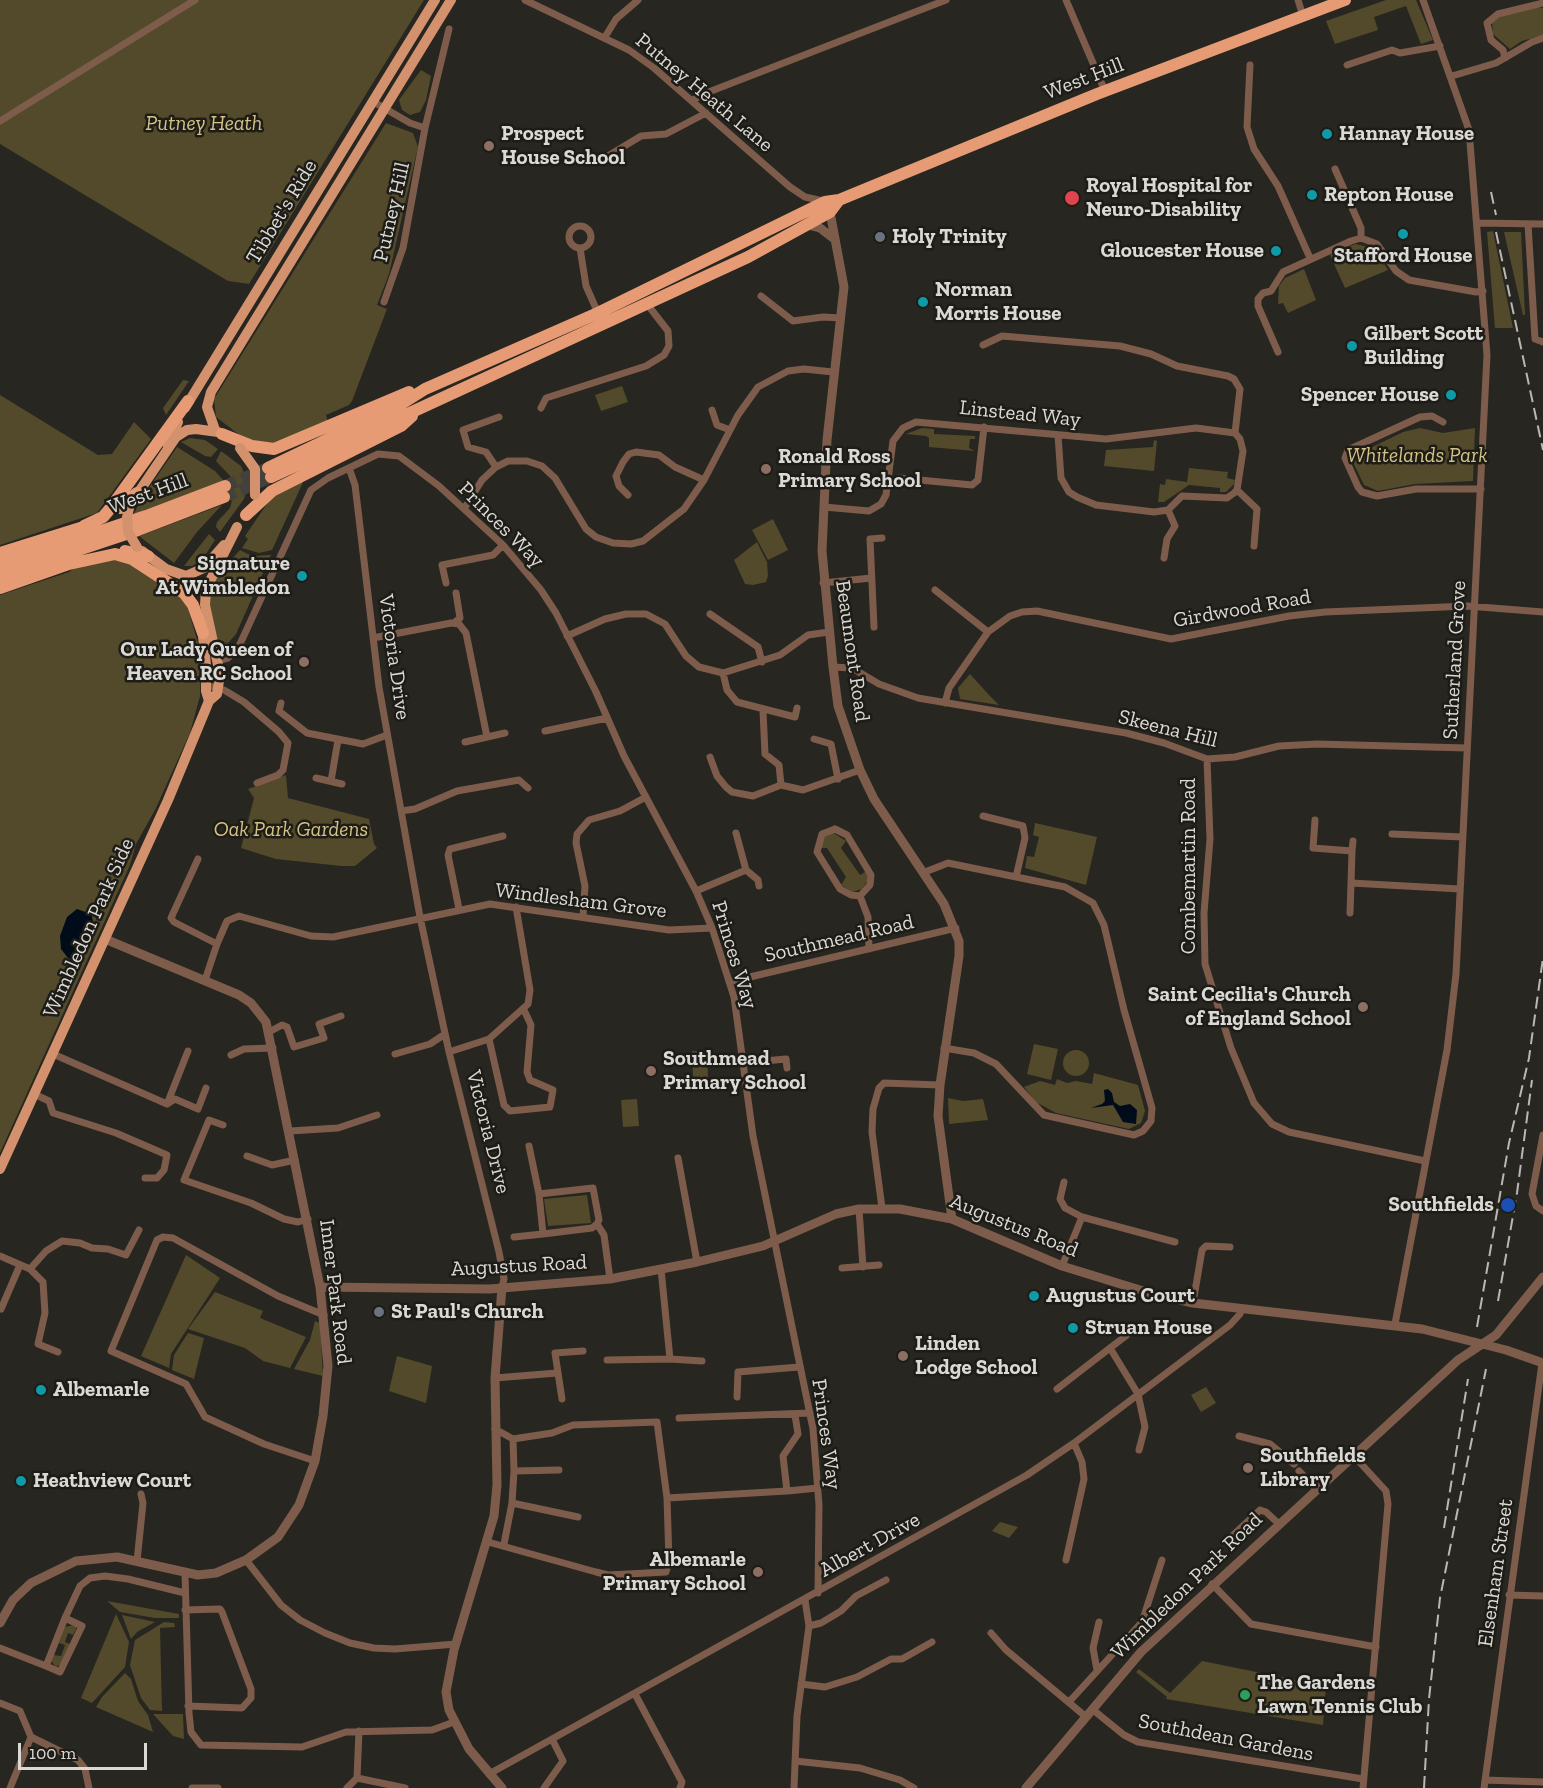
<!DOCTYPE html>
<style>
body{margin:0}
#map{position:relative;width:1543px;height:1788px;overflow:hidden;background:#272620;font-family:"Zilla Slab",serif}
canvas{display:block}
.scale{position:absolute;left:18px;top:1743px;width:129px;height:27px;box-sizing:border-box;border:3px solid #dad9d5;border-top:0;padding-left:8px;font-size:18px;line-height:21px;white-space:nowrap;color:#dad9d5;-webkit-text-stroke:4px #1e1c16;paint-order:stroke}
</style>
<div id="map">
<canvas width="1543" height="1788"></canvas>
<div class="scale">100 m</div>
</div>
<script>
const context = document.querySelector('canvas').getContext('2d');
context.lineJoin = 'round';
function fillPath(path, color) { context.fillStyle = color; context.fill(path, 'evenodd'); }
const shape = rows => new Path2D(rows.map(r => 'M' + r).join(''));
function strokePath(path, color, width, dash) { context.strokeStyle = color; context.lineWidth = width; context.lineCap = dash ? 'butt' : 'round'; context.setLineDash(dash || []); context.stroke(path); }
function drawText(font, color, halo, rows, align = 'center') {
  context.font = font + ' "Zilla Slab",serif'; context.lineWidth = 5; context.setLineDash([]); context.textBaseline = 'middle'; context.strokeStyle = halo; context.fillStyle = color; for (const [text, x, y, turn = 0] of rows) {
    context.save(); context.translate(x, y); context.rotate((+turn || 0) * Math.PI / 180); context.textAlign = isNaN(turn) ? turn : align; if (halo) context.strokeText(text, 0, 0); context.fillText(text, 0, 0); context.restore();
  }
}
fillPath(shape([
 [0,0,424,0,249,284,228,281,0,144],
 [1386,0,1416,0,1433,40,1421,44,1406,6,1374,17,1378,30,1335,44,1326,21],
 [1538,7,1543,8,1543,35,1522,41,1510,49,1493,34,1492,22,1498,17],
 [421,70,431,76,426,100,420,112,410,115,402,110,399,100],
 [386,123,413,133,418,147,389,274,377,305,387,309,352,401,349,405,326,415,328,422,279,444,246,440,216,417,214,399],
 [1493,231,1513,328,1495,328,1487,232],
 [1504,232,1521,232,1525,315,1523,315],
 [1355,244,1374,248,1388,270,1345,288,1330,255],
 [1304,269,1316,300,1288,313,1283,303,1278,304,1279,286,1285,278],
 [183,380,189,381,166,415,163,408],
 [622,386,628,402,601,411,595,395],
 [0,395,98,455,112,454,134,422,151,439,97,513,0,545],
 [922,428,934,429,934,434,975,436,975,439,970,439,969,448,975,451,929,447,929,438,926,436,906,434],
 [1420,428,1443,433,1475,428,1473,481,1415,484,1378,491,1364,485,1352,460,1354,456,1403,432],
 [190,438,205,440,218,449,211,457,205,456,181,442],
 [1154,440,1157,441,1154,471,1104,466,1106,450,1153,447],
 [177,447,215,471,224,481,134,514,140,501],
 [221,451,241,466,249,483,244,499,220,532,216,527,217,522,230,508,234,492,231,477,216,461],
 [1189,468,1228,472,1227,478,1235,480,1234,484,1226,492,1220,492,1220,488,1189,485,1164,502,1158,502,1160,484,1165,485,1166,479,1187,482],
 [305,478,272,550,259,553,242,548,248,539,245,536,273,495],
 [222,505,197,532,174,563,139,536],
 [773,519,788,550,768,560,752,530],
 [209,534,215,540,202,560,192,566,184,566],
 [757,542,767,562,768,576,766,582,753,585,745,584,734,560],
 [240,550,252,556,271,555,236,634,228,643,218,640,215,633,208,599,211,582],
 [123,558,185,598,201,654,200,696,190,733,155,810,136,844,130,865,0,1153,0,595,69,572,77,566],
 [970,674,989,695,999,705,960,699,958,688],
 [286,775,288,798,369,819,374,844,377,848,355,866,341,866,276,859,241,848,254,798,248,789],
 [1035,823,1097,837,1086,885,1025,868,1027,856,1034,857,1039,837,1033,835],
 [832,832,846,841,841,848,860,875,867,871,869,879,862,889,852,892,841,885,846,877,827,848,819,848,823,837],
 [1034,1044,1058,1049,1051,1080,1027,1074],
 '1063 1063a13 13 0 1 1 26 0a13 13 0 1 1-26 0Z',
 [692,1051,707,1051,708,1078,693,1079],
 [1094,1073,1138,1085,1145,1111,1141,1123,1129,1129,1056,1113,1036,1102,1024,1087,1040,1081,1055,1085,1057,1079,1067,1083,1076,1081,1092,1084],
 [948,1098,963,1101,983,1099,988,1120,949,1124],
 [637,1099,639,1126,623,1127,621,1100],
 [587,1195,591,1223,548,1226,544,1199],
 [186,1255,220,1278,171,1354,169,1368,141,1356],
 [215,1292,263,1311,260,1318,306,1337,290,1368,263,1361,245,1348,188,1329],
 [315,1321,320,1323,323,1376,294,1369,310,1340],
 [188,1333,204,1338,194,1379,172,1370,174,1355],
 [397,1356,432,1366,426,1403,389,1391],
 [1206,1387,1216,1403,1201,1412,1191,1395],
 [1000,1522,1018,1527,1009,1538,992,1531],
 [107,1601,179,1614,179,1618,155,1618,120,1612],
 [116,1614,129,1642,125,1667,92,1703,81,1698],
 [122,1615,155,1622,137,1632,131,1639],
 [164,1622,174,1623,175,1627,160,1628,162,1711,150,1710,141,1698,130,1665,135,1640],
 [74,1625,77,1627,73,1635,68,1633,65,1642,70,1644,62,1663,56,1667,51,1661,53,1655,61,1656,65,1645,59,1643,65,1627],
 [1202,1661,1326,1686,1323,1725,1166,1699,1167,1697,1136,1672,1139,1669,1170,1693],
 [125,1673,131,1679,138,1701,148,1715,153,1732,96,1707,102,1697],
 [153,1714,183,1714,184,1739,173,1736]
]), '#534a2b');
fillPath(shape([
 [77,909,91,914,95,929,87,947,76,961,68,958,61,949,60,936,67,917],
 [1108,1089,1112,1093,1114,1102,1120,1106,1130,1104,1137,1110,1136,1124,1123,1122,1113,1105,1091,1108,1102,1104,1105,1101,1104,1090]
]), '#000c1a');
strokePath(shape([
 [225,486,268,468],
 [224,497,271,477]
]), '#42413b', 12, [12, 6]);
strokePath(shape([
 [525,0,629,50,654,68,790,187,805,197,823,201],
 [1066,0,1105,91],
 [1298,0,1303,16],
 [605,37,616,19,638,0],
 [1505,58,1503,50,1491,40,1487,23,1498,14,1543,3],
 [1250,65,1247,127,1254,149,1278,186,1310,258],
 [1347,65,1392,50,1400,53,1440,46],
 [1452,76,1496,63,1532,42,1543,38],
 [372,101,410,123,425,128],
 [692,101,701,95,946,0],
 [0,121,195,0],
 [603,159,641,136,666,134,706,113],
 [1335,169,1361,228,1361,238],
 [1477,223,1543,224],
 [1528,224,1535,339,1543,342],
 '569 237a11 11 0 1 1 22 0a11 11 0 1 1-22 0Z',
 [580,248,586,286,598,313],
 [761,296,793,321,823,317,841,318],
 [384,302,403,248,425,128,449,29],
 [1278,352,1258,306,1258,299,1263,293,1271,291,1283,272,1351,241,1361,238,1377,244,1396,271,1409,280,1476,292,1483,291],
 [541,408,546,398,646,366,664,355,669,346,668,331,647,304],
 [712,410,717,425,730,430],
 [1443,422,1432,416,1420,417,1348,450,1345,458,1358,487,1362,492,1377,496,1416,489,1481,489],
 [1058,435,1061,478,1069,492,1077,497,1096,505,1154,512,1168,510,1175,526,1167,539,1164,558],
 [496,467,486,452,468,447,463,430,499,417],
 [349,468,355,485,379,687,420,917,449,1052,499,1252,504,1279,502,1287],
 [899,478,972,485,978,480,984,427],
 [1237,490,1257,509,1254,546],
 [628,495,619,486,616,476,623,462,629,454,636,452,659,455,675,467,704,480],
 [824,507,869,511,881,504,886,495,893,441,903,428,916,422,1106,439,1196,428,1235,433,1240,389,1234,379,1228,376,1177,366,1151,354,1120,346,1002,336,983,345],
 [464,509,482,480,496,467,508,461,527,461,542,466,555,478,586,529,596,537,613,543,631,544,643,541,684,509,704,480,738,415,758,387,788,371,804,369,833,372],
 [1168,510,1182,496,1227,498,1234,493,1237,490,1243,451,1240,439,1235,433],
 [446,583,442,565,493,555,503,545],
 [823,583,871,578],
 [935,590,988,632],
 [710,614,758,647,762,662],
 [454,623,460,618,456,593],
 [874,627,870,539,882,538],
 [567,636,605,619,626,614,646,614,665,624,686,656,699,667,723,673,780,655,808,635,829,632],
 [373,638,451,623,459,624,466,633,487,737],
 [214,642,234,650],
 [216,661,228,658,240,644,311,490,328,478,378,454,399,456,439,486,503,545,541,590,556,613,596,692,624,756,696,891,712,928,734,997,753,1136,813,1429,819,1505,818,1593],
 [833,667,852,668,879,684,918,698,1126,733,1164,743,1207,759,1235,757,1279,746,1317,744,1467,748],
 [723,673,727,690,737,702,795,717,797,708],
 [206,685,224,690,244,702,279,732,288,743,283,770,278,775,257,783],
 [281,703,279,711,307,733,363,744,387,735],
 [945,703,949,688,988,632,1010,616,1022,612,1037,611,1171,639,1289,616,1325,612,1468,606,1543,612],
 [763,711,765,754,779,765,781,785],
 [545,731,607,718],
 [814,739,831,744,838,779],
 [465,742,505,733],
 [710,757,717,776,726,787,732,792,753,796,781,785,803,790,860,770],
 [1207,759,1210,839,1204,913,1205,964,1231,1048,1254,1103,1272,1124,1289,1132,1425,1161],
 [316,778,342,784],
 [331,781,338,740],
 [401,811,415,809,457,791,519,780,528,788],
 [983,816,1023,826,1025,838,1016,877],
 [1315,820,1313,848,1352,851,1351,883,1460,889],
 [835,829,847,835,871,875,870,885,860,896,851,895,840,889,817,852,822,834,835,829],
 [736,833,746,870],
 [1392,834,1463,837],
 [1352,851,1353,841],
 [198,859,171,918,174,922,217,944,227,921,239,916,311,936,333,937,490,904,669,930,712,928],
 [925,872,948,863,1065,887,1093,903,1104,925,1124,1010,1152,1108,1151,1121,1143,1131,1134,1135,1044,1115,996,1064,974,1053,944,1048],
 [696,891,746,870,758,880,759,886],
 [860,896,868,917,869,949],
 [459,909,448,855,450,849,503,836],
 [1350,913,1351,883],
 [583,916,585,886,576,843,577,834,589,820,620,811,646,797],
 [205,980,217,944],
 [729,982,956,928],
 [269,1032,282,1025,287,1027,294,1047,324,1038,319,1024,341,1016],
 [489,1039,504,1105,510,1111,550,1107,553,1090,530,1080,527,1072,531,1025,524,1010],
 [449,1052,489,1039,528,1004,530,990,516,907],
 [53,1054,167,1104,188,1051],
 [395,1054,430,1044,445,1034],
 [231,1055,244,1049,273,1048],
 [743,1063,786,1059,787,1068],
 [34,1094,49,1101,53,1113,116,1133,167,1155,164,1170,157,1178,145,1178],
 [167,1104,175,1099,198,1109,206,1088],
 [223,1125,209,1120,184,1180,251,1203,284,1219,298,1222,308,1219],
 [290,1131,338,1128,377,1115],
 [1543,1135,1532,1194,1536,1206,1543,1211],
 [529,1146,539,1194,593,1188,599,1220,597,1224,604,1235,610,1279],
 [247,1156,272,1165,295,1160],
 [678,1158,697,1262],
 [1064,1182,1060,1199,1065,1208,1082,1217,1175,1242],
 [539,1194,543,1234,592,1228,597,1224],
 [882,1208,872,1132,873,1109,879,1088,884,1083,940,1085],
 [859,1209,863,1267],
 [514,1237,543,1234],
 [0,1256,30,1269,43,1282,45,1313,38,1344,58,1352],
 [1062,1266,1082,1217],
 [842,1268,879,1265],
 [30,1269,46,1251,62,1241,80,1243,92,1248,108,1249,126,1255,139,1230],
 [1193,1303,1202,1250,1206,1246,1230,1247],
 [1,1309,20,1265],
 [1395,1324,1447,1050,1456,974,1487,355,1469,130,1423,0],
 [1110,1348,1127,1335],
 [670,1359,702,1361],
 [607,1360,670,1359,661,1269],
 [495,1378,557,1373],
 [1057,1389,1110,1348,1138,1394,1145,1427,1139,1450],
 [737,1397,738,1372,799,1367],
 [562,1399,555,1353,583,1351],
 [795,1415,798,1434,783,1456,787,1491,818,1488],
 [679,1418,810,1413],
 [495,1429,513,1439],
 [1239,1436,1270,1444,1294,1464],
 [1353,1455,1386,1491,1388,1504,1363,1788],
 [315,1461,264,1444,205,1417,186,1384,111,1351,157,1240,163,1237,173,1238,278,1296,324,1315],
 [1299,1471,1316,1489],
 [667,1498,787,1491],
 [512,1503,578,1517],
 [1232,1536,1260,1510,1266,1512,1278,1523],
 [488,1542,596,1572,608,1575,666,1572,669,1561,667,1498,657,1422,573,1425,552,1433,513,1439,514,1471,559,1470],
 [504,1544,512,1503,514,1471],
 [246,1560,281,1605,300,1620,325,1633,350,1643,374,1648,395,1649,456,1644],
 [1066,1560,1084,1479,1082,1462,1074,1443],
 [137,1561,143,1503,141,1494],
 [185,1574,189,1713,191,1732,201,1745,302,1747,346,1732,432,1730,454,1722],
 [1212,1584,1251,1624,1376,1647],
 [1509,1595,1543,1596],
 [185,1610,220,1609,222,1612,251,1689,251,1698,242,1708,188,1706],
 [65,1618,46,1666,60,1672,82,1626,65,1618,80,1586,90,1578,105,1576,128,1579,185,1593],
 [809,1626,821,1623,841,1611,856,1596,886,1580],
 [991,1633,1006,1650,1085,1716],
 [0,1648,46,1666],
 [1097,1670,1093,1648,1099,1622],
 [801,1684,825,1687,857,1677,891,1659,902,1659,932,1642],
 [635,1694,682,1782,680,1788],
 [1069,1702,1142,1622,1162,1560],
 [0,1703,20,1711,31,1737],
 [1092,1709,1124,1735,1138,1742,1363,1779],
 [795,1761,860,1768,900,1780,914,1788],
 [489,1774,1027,1475,1074,1443,1230,1325,1240,1314,1241,1309],
 [357,1778,405,1788],
 [1485,1780,1543,1782],
 [10,1788,31,1737,78,1760,85,1769,89,1788],
 [192,1788,218,1788],
 [347,1788,357,1778,359,1731],
 [544,1788,563,1761,552,1739],
 [794,1788,797,1716,809,1626,805,1600],
 [1484,1788,1542,1363]
]), '#7d5c4b', 7);
strokePath(shape([
 [830,212,844,287,827,440,822,551,833,667,838,706,860,770,874,799,944,904,959,941,959,956,940,1085,938,1116,952,1219],
 [808,225,820,228,833,238],
 [320,1287,490,1289,610,1279,697,1262,763,1246,836,1214,859,1209,900,1209,952,1219,1062,1266,1153,1294,1193,1303,1422,1329,1506,1350,1543,1363],
 [0,1623,13,1600,31,1583,76,1561,117,1557,198,1575,216,1573,246,1560,278,1537,299,1505,315,1461,323,1416,328,1366,320,1287,266,1022,251,1003,239,995,105,939],
 [502,1788,469,1749,449,1710,446,1692,454,1650,494,1516,497,1485,495,1378,502,1287],
 [1026,1788,1141,1652,1458,1360,1496,1335,1543,1277]
]), '#7d5c4b', 9);
strokePath(shape([
 [185,408,435,0],
 [215,430,207,407,211,392,451,0],
 [168,446,178,422],
 [134,499,176,437,187,430,196,429,218,432],
 [142,551,166,569,186,576,204,568,224,545],
 [202,627,206,665,206,691,209,701],
 [209,701,217,694,220,674,205,605,206,589,237,527],
 [0,1169,168,800,209,701]
]), '#d4916d', 10);
strokePath(shape([
 [222,434,252,446,274,449,409,392],
 [268,468,398,406,425,389,598,313,825,202,839,200,1097,94,1345,0],
 [271,477,748,257,830,212,839,200],
 [120,508,137,493],
 [246,515,272,491,401,426,412,416],
 [84,526,103,517,109,510,188,401],
 [125,551,148,556],
 [0,553,90,525],
 [69,564,115,554,132,559,184,593,193,605,203,633],
 [0,565,146,516,225,486],
 [0,576,138,530,224,497],
 [0,588,77,561]
]), '#e69b74', 12);
strokePath(shape([
 [1491,192,1496,215],
 [1496,232,1543,450],
 [1498,1301,1517,1193,1532,1080],
 [1477,1327,1509,1143,1529,1058,1543,958],
 [1444,1528,1468,1379],
 [1424,1788,1429,1699,1440,1598,1486,1369]
]), '#b9b8b4', 2, [12, 6]);
strokePath(shape([
 [240,448,255,469,255,495],
 [130,504,127,517,128,532,137,547]
]), '#d4916d', 10);
for (const [x, y, r, color] of [
 [1327,134,6,"#0f9aa8"],
 [489,146,6,"#8d6e63"],
 [1312,195,6,"#0f9aa8"],
 [1072,198,8,"#e0444e"],
 [1403,234,6,"#0f9aa8"],
 [880,237,6,"#6b7280"],
 [1276,251,6,"#0f9aa8"],
 [923,302,6,"#0f9aa8"],
 [1352,346,6,"#0f9aa8"],
 [1451,395,6,"#0f9aa8"],
 [766,469,6,"#8d6e63"],
 [302,576,6,"#0f9aa8"],
 [304,662,6,"#8d6e63"],
 [1363,1007,6,"#8d6e63"],
 [651,1071,6,"#8d6e63"],
 [1508,1205,8,"#1a4fb4"],
 [1034,1296,6,"#0f9aa8"],
 [379,1312,6,"#6b7280"],
 [1073,1328,6,"#0f9aa8"],
 [903,1356,6,"#8d6e63"],
 [41,1390,6,"#0f9aa8"],
 [1248,1468,6,"#8d6e63"],
 [21,1481,6,"#0f9aa8"],
 [758,1572,6,"#8d6e63"],
 [1245,1695,6,"#2e9e5b"]
]) { const dot = new Path2D(); dot.arc(x, y, r, 0, 2 * Math.PI); context.fillStyle = color; context.fill(dot); strokePath(dot, '#1e1c16', 2); }
drawText('21px', '#dad9d5', '#1e1c16', [
 ["West Hill",1084,79,-21],
 ["Putney Heath Lane",704,93,40],
 ["Tibbet's Ride",282,212,-59],
 ["Putney Hill",392,212,-77],
 ["Linstead Way",1020,414,6],
 ["West Hill",148,494,-20],
 ["Princes Way",501,525,45],
 ["Girdwood Road",1242,609,-10],
 ["Beaumont Road",852,651,82],
 ["Victoria Drive",394,657,82],
 ["Sutherland Grove",1455,660,-87],
 ["Skeena Hill",1168,729,14],
 ["Combemartin Road",1189,866,-90],
 ["Windlesham Grove",581,901,7],
 ["Wimbledon Park Side",89,928,-66],
 ["Southmead Road",839,939,-13],
 ["Princes Way",734,955,73],
 ["Victoria Drive",488,1132,76],
 ["Augustus Road",1014,1226,22],
 ["Augustus Road",519,1266,-3],
 ["Inner Park Road",335,1292,83],
 ["Princes Way",826,1434,82],
 ["Albert Drive",870,1545,-29],
 ["Elsenham Street",1496,1573,-82],
 ["Wimbledon Park Road",1187,1586,-44],
 ["Southdean Gardens",1226,1738,11]
]);
drawText('italic 21px', '#d4c285', '#1e1c16', [
 ["Putney Heath",204,124],
 ["Whitelands Park",1417,456],
 ["Oak Park Gardens",291,830]
]);
drawText('bold 21px', '#dad9d5', '#1e1c16', [
 ["Prospect",501,134],
 ["House School",501,158],
 ["Hannay House",1339,134],
 ["Royal Hospital for",1086,186],
 ["Neuro-Disability",1086,210],
 ["Repton House",1324,195],
 ["Holy Trinity",892,237],
 ["Gloucester House",1264,251,"right"],
 ["Stafford House",1403,256,"center"],
 ["Norman",935,290],
 ["Morris House",935,314],
 ["Gilbert Scott",1364,334],
 ["Building",1364,358],
 ["Spencer House",1439,395,"right"],
 ["Ronald Ross",778,457],
 ["Primary School",778,481],
 ["Signature",290,564,"right"],
 ["At Wimbledon",290,588,"right"],
 ["Our Lady Queen of",292,650,"right"],
 ["Heaven RC School",292,674,"right"],
 ["Saint Cecilia's Church",1351,995,"right"],
 ["of England School",1351,1019,"right"],
 ["Southmead",663,1059],
 ["Primary School",663,1083],
 ["Southfields",1494,1205,"right"],
 ["Augustus Court",1046,1296],
 ["St Paul's Church",391,1312],
 ["Struan House",1085,1328],
 ["Linden",915,1344],
 ["Lodge School",915,1368],
 ["Albemarle",53,1390],
 ["Southfields",1260,1456],
 ["Library",1260,1480],
 ["Heathview Court",33,1481],
 ["Albemarle",746,1560,"right"],
 ["Primary School",746,1584,"right"],
 ["The Gardens",1257,1683],
 ["Lawn Tennis Club",1257,1707]
], 'left');
</script>
